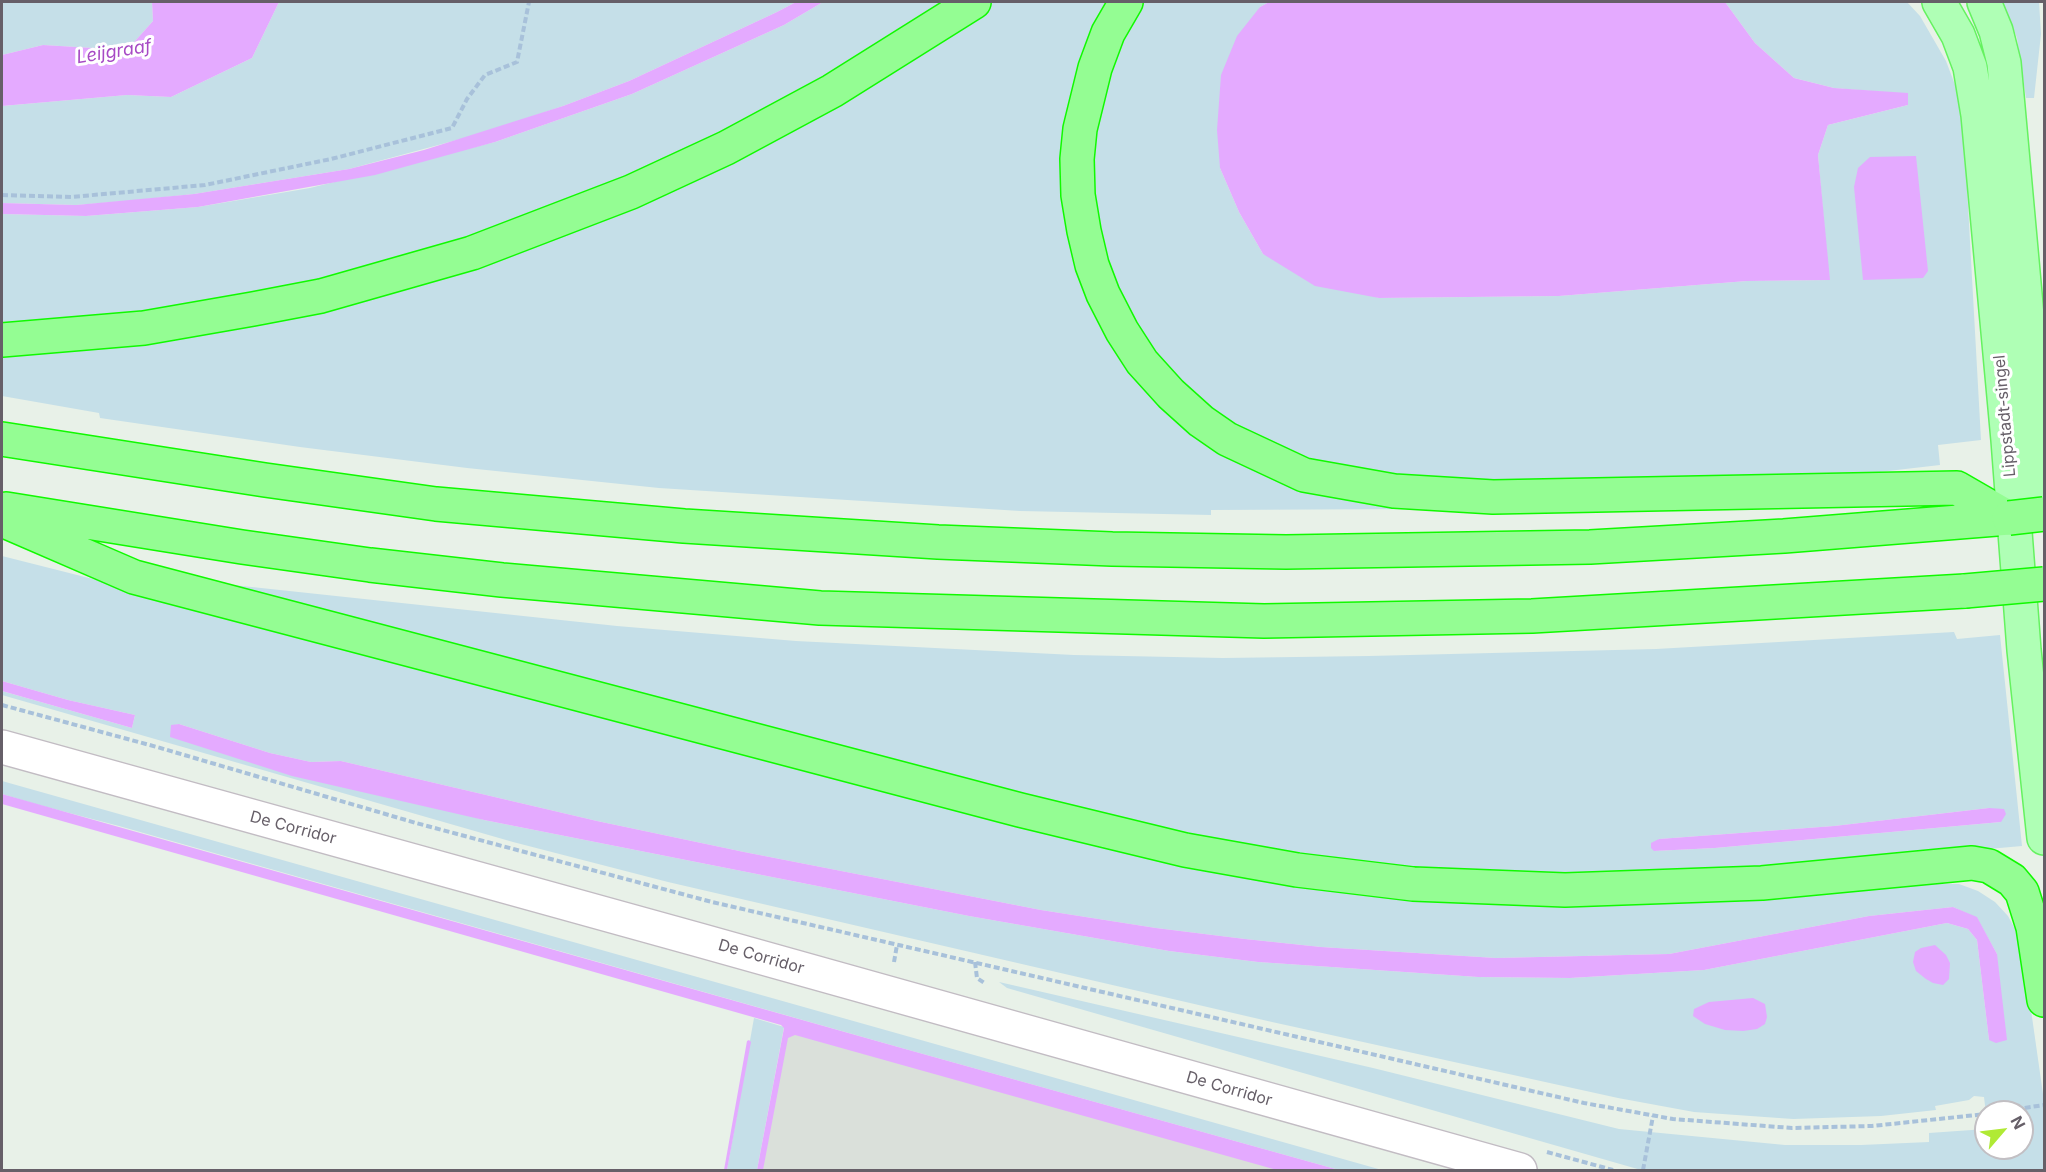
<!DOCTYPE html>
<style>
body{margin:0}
#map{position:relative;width:2046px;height:1172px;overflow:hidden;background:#e8f1e8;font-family:Inter,sans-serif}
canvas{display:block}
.frame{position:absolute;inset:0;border:3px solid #665f68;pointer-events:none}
.north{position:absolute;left:1974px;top:1100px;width:60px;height:60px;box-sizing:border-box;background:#fff;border:2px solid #c2bfc3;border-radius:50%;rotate:62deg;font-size:16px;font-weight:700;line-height:24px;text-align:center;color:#665f68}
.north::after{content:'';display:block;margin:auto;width:21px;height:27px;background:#b0ea35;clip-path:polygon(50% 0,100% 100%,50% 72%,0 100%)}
</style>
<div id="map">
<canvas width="2046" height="1172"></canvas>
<div class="frame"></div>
<div class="north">N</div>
</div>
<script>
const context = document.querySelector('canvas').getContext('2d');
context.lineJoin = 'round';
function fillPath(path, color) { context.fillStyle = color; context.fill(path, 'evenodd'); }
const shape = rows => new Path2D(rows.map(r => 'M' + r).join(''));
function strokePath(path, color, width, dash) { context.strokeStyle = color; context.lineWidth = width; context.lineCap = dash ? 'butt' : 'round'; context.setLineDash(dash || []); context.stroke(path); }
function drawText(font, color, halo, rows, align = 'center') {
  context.font = font + ' Inter,sans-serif'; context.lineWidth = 6; context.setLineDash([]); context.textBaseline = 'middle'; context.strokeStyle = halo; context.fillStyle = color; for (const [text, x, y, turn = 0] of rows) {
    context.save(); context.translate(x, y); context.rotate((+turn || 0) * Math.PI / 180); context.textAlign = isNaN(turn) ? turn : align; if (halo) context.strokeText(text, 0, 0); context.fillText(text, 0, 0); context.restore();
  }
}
fillPath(shape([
 [789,1021,1314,1170,761,1170]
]), '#dae0da');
fillPath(shape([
 [2,2,152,2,153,21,127,50,43,45,2,55],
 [279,2,796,2,777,12,629,81,563,106,483,133,349,169,194,194,127,201,76,205,2,203,2,106,127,95,171,97,252,58],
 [823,2,948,2,806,93,656,168,511,226,355,273,227,302,2,329,2,214,86,216,198,207,310,188,495,142,632,94,784,25],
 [991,2,1110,2,1064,158,1153,393,1415,509,1211,510,1211,515,1020,511,659,488,467,468,300,447,100,418,99,413,2,396,2,352,524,247,920,50],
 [1142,2,1269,2,1260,7,1220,168,1239,212,1263,254,1379,298,1559,296,1747,281,1829,280,1818,155,1828,125,1908,105,1908,94,1834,88,1794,78,1755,43,1725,2,1907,2,1920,16,1946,61,1957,90,1963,115,1981,440,1938,445,1940,465,1862,474,1648,479,1495,480,1430,477,1364,471,1323,463,1282,448,1235,425,1191,392,1142,337,1114,283,1096,213,1093,146,1104,82,1133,15],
 [2003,2,2039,2,2041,34,2034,98,2026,98,2017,38],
 [2,556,1279,879,1959,884,1978,891,1995,902,2008,916,2021,940,2044,1101,2044,1170,1641,1170,1007,988,999,982,1373,1068,1619,1129,1785,1145,1861,1145,1929,1142,1929,1133,1986,1129,1986,1148,2022,1148,2022,1112,1986,1112,1986,1114,1984,1097,1974,1096,1969,1100,1935,1106,1936,1110,1881,1116,1793,1119,1694,1112,1618,1098,1272,1022,668,882,513,842,2,695,2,691,132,728,135,715,68,700,2,681],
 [179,724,270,753,311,762,341,761,597,821,744,852,1041,910,1156,928,1245,939,1321,947,1496,958,1669,954,1869,916,1953,907,1977,918,1997,954,1989,1040,1977,940,1968,929,1947,923,1704,970,1570,978,1478,977,1258,962,1169,951,969,916,484,820,171,726],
 [233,585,617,626,796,641,1074,655,1223,658,1369,656,1656,649,1954,632,1957,639,2000,635,2022,846,1740,871,1545,879,1252,856,550,671],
 [1989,808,2001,822,1715,848,1654,851,1659,839,1834,826],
 [2,781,1382,1170,1339,1170,898,1047,119,826,35,804,2,794],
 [754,1018,784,1027,757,1170,727,1170]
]), '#c5dfe8');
fillPath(shape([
 [152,2,279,2,252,58,171,97,127,95,2,106,2,55,43,45,127,50,153,21],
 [796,2,823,2,784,25,632,94,495,142,375,175,198,207,86,216,2,214,2,203,76,205,194,194,349,169,424,150,563,106,629,81,777,12],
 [1269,2,1725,2,1755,43,1794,78,1834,88,1908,93,1908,105,1828,125,1818,155,1830,280,1747,281,1559,296,1379,298,1315,286,1263,254,1239,212,1220,168,1217,130,1221,75,1237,36,1260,7],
 [1916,156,1928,271,1923,278,1863,280,1854,187,1858,168,1870,157],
 [2,681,68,700,135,715,132,728,2,691],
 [179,724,270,753,311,762,341,761,597,821,744,852,1041,910,1156,928,1245,939,1321,947,1496,958,1669,954,1869,916,1953,907,1977,917,1997,954,2007,1040,1996,1043,1989,1040,1977,940,1968,929,1947,923,1704,970,1570,978,1478,977,1258,962,1169,951,969,916,484,820,292,776,170,737,171,725],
 [2,794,898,1047,1339,1170,1277,1170,795,1035,788,1038,763,1170,757,1170,784,1028,781,1025,2,804],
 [1989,808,2004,809,2006,814,2001,822,1715,848,1654,851,1651,848,1651,843,1659,839,1834,826],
 [1935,945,1946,955,1950,963,1949,979,1943,985,1933,983,1926,979,1916,971,1913,962,1915,952,1921,948],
 [1753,998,1765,1004,1767,1017,1765,1024,1757,1029,1743,1031,1725,1030,1705,1024,1693,1016,1694,1009,1709,1002],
 [749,1040,751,1042,727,1170,724,1170,747,1041]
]), '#e4aaff');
const minor = shape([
 [2,747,699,940,1520,1170]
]);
const major = shape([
 [1939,2,1958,35,1970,67,1978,115,2008,440,2024,650,2044,838],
 [1984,2,1996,31,2004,63,2044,503]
]);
const highway = shape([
 [1126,2,1108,33,1095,68,1080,129,1077,159,1078,195,1084,231,1092,265,1103,294,1122,331,1142,362,1171,394,1201,421,1227,439,1304,475,1394,491,1493,497,1957,488,2009,518],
 [2,340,144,328,253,309,321,296,472,253,631,192,726,148,832,91,974,2],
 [2,439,265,480,436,504,684,526,938,542,1112,549,1286,552,1590,547,1784,536,2009,518],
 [6,509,242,547,370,565,502,580,820,608,1264,621,1532,616,1965,591],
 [2,520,134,577,1020,810,1185,850,1297,870,1413,884,1565,890,1762,883,1972,863,1989,866,2012,880,2022,892,2033,927,2044,1000]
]);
strokePath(minor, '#c2bcc3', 36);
strokePath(major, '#65f260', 36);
strokePath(highway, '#11f900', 36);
strokePath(shape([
 [2,195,71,197,205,185,331,159,452,128,467,99,485,75,517,62,529,2],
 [2,705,157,747,416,823,712,902,1584,1103,1673,1119,1792,1128,1872,1126,1986,1114],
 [894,962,897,945],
 [975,962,977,978,986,984],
 [1998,1112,2044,1105],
 [1547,1152,1613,1170],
 [1643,1170,1653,1116]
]), '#a8c1da', 4, [6, 3]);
strokePath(minor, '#fff', 33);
strokePath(major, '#afffb5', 33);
strokePath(highway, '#94fd93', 33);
const highwayBridge = shape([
 [2009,518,2044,514],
 [1965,591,2044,584]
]);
strokePath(highwayBridge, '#11f900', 36, []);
strokePath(highwayBridge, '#94fd93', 33);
drawText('16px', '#665f68', '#fff', [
 ["Lippstadt-singel",2005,416,-95],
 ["De Corridor",293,828,15],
 ["De Corridor",761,957,16],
 ["De Corridor",1229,1089,16]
]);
drawText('italic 18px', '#a74ac5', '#fff', [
 ["Leijgraaf",114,52,-9]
]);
</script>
